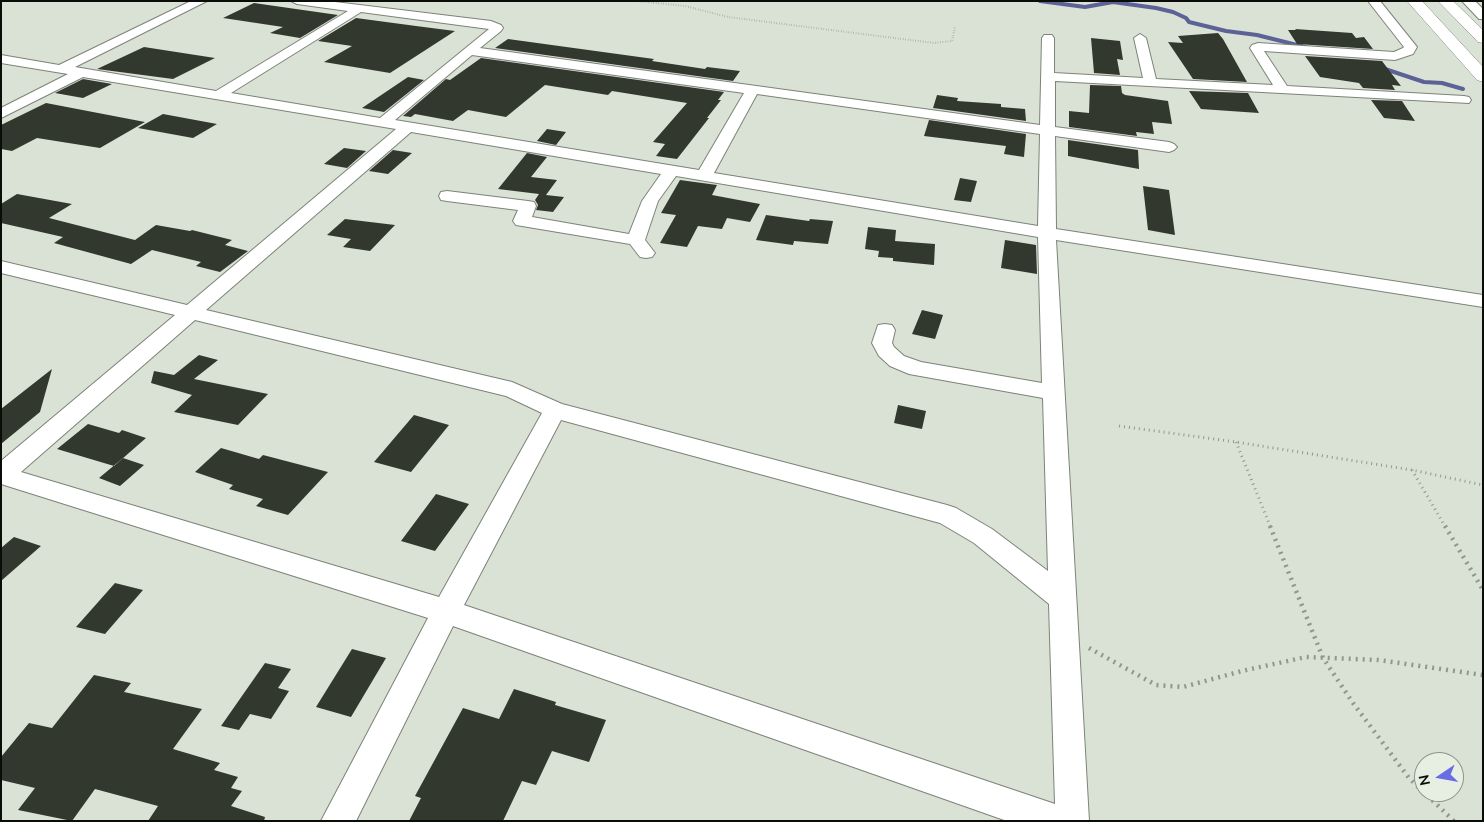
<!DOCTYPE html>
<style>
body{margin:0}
#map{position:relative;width:1484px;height:822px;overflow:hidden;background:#dae2d5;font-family:"Nunito Sans",sans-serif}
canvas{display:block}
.frame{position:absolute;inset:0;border:2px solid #0a0c08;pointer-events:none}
.north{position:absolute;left:1414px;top:752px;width:50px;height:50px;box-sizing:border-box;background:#e7efe2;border:1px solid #8f948b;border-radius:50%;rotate:258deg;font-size:14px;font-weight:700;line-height:20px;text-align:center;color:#0a0c08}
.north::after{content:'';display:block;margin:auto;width:18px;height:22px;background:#686ce5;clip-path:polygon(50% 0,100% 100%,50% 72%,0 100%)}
</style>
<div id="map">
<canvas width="1484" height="822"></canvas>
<div class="frame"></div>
<div class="north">N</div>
</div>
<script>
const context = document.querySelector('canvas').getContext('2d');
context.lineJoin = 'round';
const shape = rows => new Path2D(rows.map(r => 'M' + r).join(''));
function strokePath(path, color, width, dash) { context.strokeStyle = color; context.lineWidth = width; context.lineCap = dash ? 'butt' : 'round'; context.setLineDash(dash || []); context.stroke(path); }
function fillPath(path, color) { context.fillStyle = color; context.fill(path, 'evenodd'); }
strokePath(shape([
 [1040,1,1085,7,1113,2,1156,8,1173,12,1186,18,1189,22,1226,31,1257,35,1305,47],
 [1382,68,1424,82,1442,83,1463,89]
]), '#5c6296', 4);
fillPath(shape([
 [254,3,338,15,300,38,270,33,283,27,223,18],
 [356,18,416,26,455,31,390,73,324,62,352,46,318,41],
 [1295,29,1352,33,1356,38,1364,37,1373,49,1297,44,1288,30,1296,30],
 [1218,33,1223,39,1247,82,1193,79,1168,42,1183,43,1178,36],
 [1091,38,1120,41,1123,60,1117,59,1120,75,1094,73],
 [508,39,654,59,652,61,705,69,707,67,740,71,733,81,495,48],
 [144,47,215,58,173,79,97,69],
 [1305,56,1382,61,1401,86,1392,85,1395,90,1363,88,1359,83,1320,77],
 [481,58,724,92,718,100,721,100,707,118,709,118,677,159,656,156,665,144,653,142,687,103,612,91,608,95,545,85,506,117,468,110,453,121,415,114,411,117,403,116,446,79,450,80],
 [408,77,424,80,384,112,362,108],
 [83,79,112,84,83,98,55,93],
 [1090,85,1121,86,1122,93,1125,95,1168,101,1172,124,1152,122,1154,134,1136,132,1137,136,1069,127,1069,111,1089,113],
 [1189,91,1248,93,1259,113,1201,109],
 [937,95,958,98,957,101,1001,104,1001,107,1025,109,1026,121,933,108],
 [1371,100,1402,101,1415,121,1384,118],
 [46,103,145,122,100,148,37,138,12,151,1,149,1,125],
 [163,114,217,124,193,138,138,128],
 [929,120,1026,134,1024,157,1004,154,1006,146,924,136],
 [547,129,566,132,556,145,537,141],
 [1068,140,1138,150,1139,169,1068,156],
 [344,148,366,151,347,168,324,164],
 [393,150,412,153,388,174,369,171],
 [527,153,547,157,531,177,557,180,546,195,564,197,553,212,536,210,538,205,535,200,539,194,498,189],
 [960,178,977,181,971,202,954,200],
 [680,180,717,185,712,195,760,204,750,222,727,218,722,229,698,226,687,247,660,243,676,215,661,213],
 [1143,186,1169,190,1175,235,1148,230],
 [17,194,72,204,49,218,135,240,156,225,190,231,192,230,232,240,225,245,248,251,220,272,196,266,201,262,152,250,131,264,54,243,63,237,1,223,1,204],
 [766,215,809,221,810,219,833,221,828,244,794,241,793,245,756,240],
 [345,219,395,225,370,251,343,247,351,239,327,235],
 [868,227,896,230,895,241,935,244,934,265,893,261,893,258,878,257,879,251,865,249],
 [1005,240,1036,245,1037,274,1001,268],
 [922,310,943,315,935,339,912,334],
 [199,355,218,360,194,379,268,394,238,425,174,412,192,395,151,383,154,371,174,375],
 [52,369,40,412,1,444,1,409],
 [898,405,926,411,922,429,894,423],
 [414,415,449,425,411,472,374,462],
 [88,424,119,433,122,430,146,438,114,466,57,449],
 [221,448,259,459,263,455,328,472,288,515,256,506,263,499,229,489,233,485,195,472],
 [123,458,144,465,120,486,99,478],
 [436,494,469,504,435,551,401,541],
 [14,537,41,546,1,581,1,548],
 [115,583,143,590,105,634,76,627],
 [352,649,386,658,351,717,316,707],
 [265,663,291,669,278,688,289,691,271,719,250,714,239,730,221,726],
 [94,675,131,683,124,692,202,709,173,749,220,763,214,770,238,777,231,788,242,791,231,806,265,817,264,821,148,821,158,806,95,789,72,821,18,810,35,788,1,780,1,757,29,723,52,728],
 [514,689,556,702,555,705,606,720,589,762,552,751,536,785,522,781,503,821,409,821,421,798,415,796,463,708,499,719]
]), '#32382e');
const minor = shape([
 [191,1,207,1,75,67,216,91,348,11,297,4,291,1,327,1,491,21,501,25,503,28,501,31,480,48,1040,125,1042,38,1044,35,1052,35,1054,38,1054,73,1143,78,1134,38,1140,34,1146,38,1156,79,1273,85,1250,48,1252,45,1258,43,1394,52,1403,48,1404,47,1368,1,1380,1,1417,47,1413,54,1395,60,1264,51,1287,86,1464,96,1469,97,1471,100,1469,103,1055,81,1055,127,1169,142,1174,144,1177,147,1174,150,1169,152,1055,136,1056,229,1483,295,1483,307,1056,240,1089,821,1007,821,453,626,356,821,321,821,428,618,1,484,1,461,175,315,1,273,1,261,187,305,396,129,83,77,1,118,1,108,68,74,1,63,1,55,59,65,191,1],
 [361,12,489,29,380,118,231,93,361,12],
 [472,55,744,93,699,170,395,120,472,55],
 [757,94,1040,134,1038,226,714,173,757,94],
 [411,132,661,174,642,201,629,234,532,217,536,206,534,202,528,201,447,191,441,192,439,196,441,200,447,201,518,210,513,221,516,225,630,244,640,257,646,258,652,257,655,253,645,240,658,201,676,176,1038,237,1042,383,921,362,904,356,894,347,892,343,895,330,892,325,885,324,878,325,872,343,879,356,890,366,909,374,1043,398,1048,571,992,529,956,508,947,505,562,404,512,382,206,310,411,132],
 [195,320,506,396,542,413,439,597,21,472,195,320],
 [561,420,940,523,974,543,1049,604,1055,804,464,605,561,420],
 [1462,1,1475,1,1483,9,1483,19,1479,19,1462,1]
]);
const highway = shape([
 [1407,1,1422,1,1483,67,1483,82,1477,80,1407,1],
 [1438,1,1453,1,1483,30,1483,43,1478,42,1438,1]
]);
strokePath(minor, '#7c8378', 2);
strokePath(highway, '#7c8378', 1);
strokePath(shape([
 [636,1,685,6,728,17,934,43,952,41,955,27]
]), '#91978e', 2, [0.5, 2]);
strokePath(shape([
 [1119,426,1236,442,1412,470,1483,485],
 [1236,442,1271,528],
 [1412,470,1446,528]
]), '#91978e', 3, [1, 4]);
strokePath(shape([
 [1270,526,1323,658,1353,703,1409,778,1454,821],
 [1445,526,1483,590],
 [1089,648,1156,685,1183,687,1242,671,1306,657,1378,660,1483,675]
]), '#91978e', 4.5, [2, 5]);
fillPath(minor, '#fff');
fillPath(highway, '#fff');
</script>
